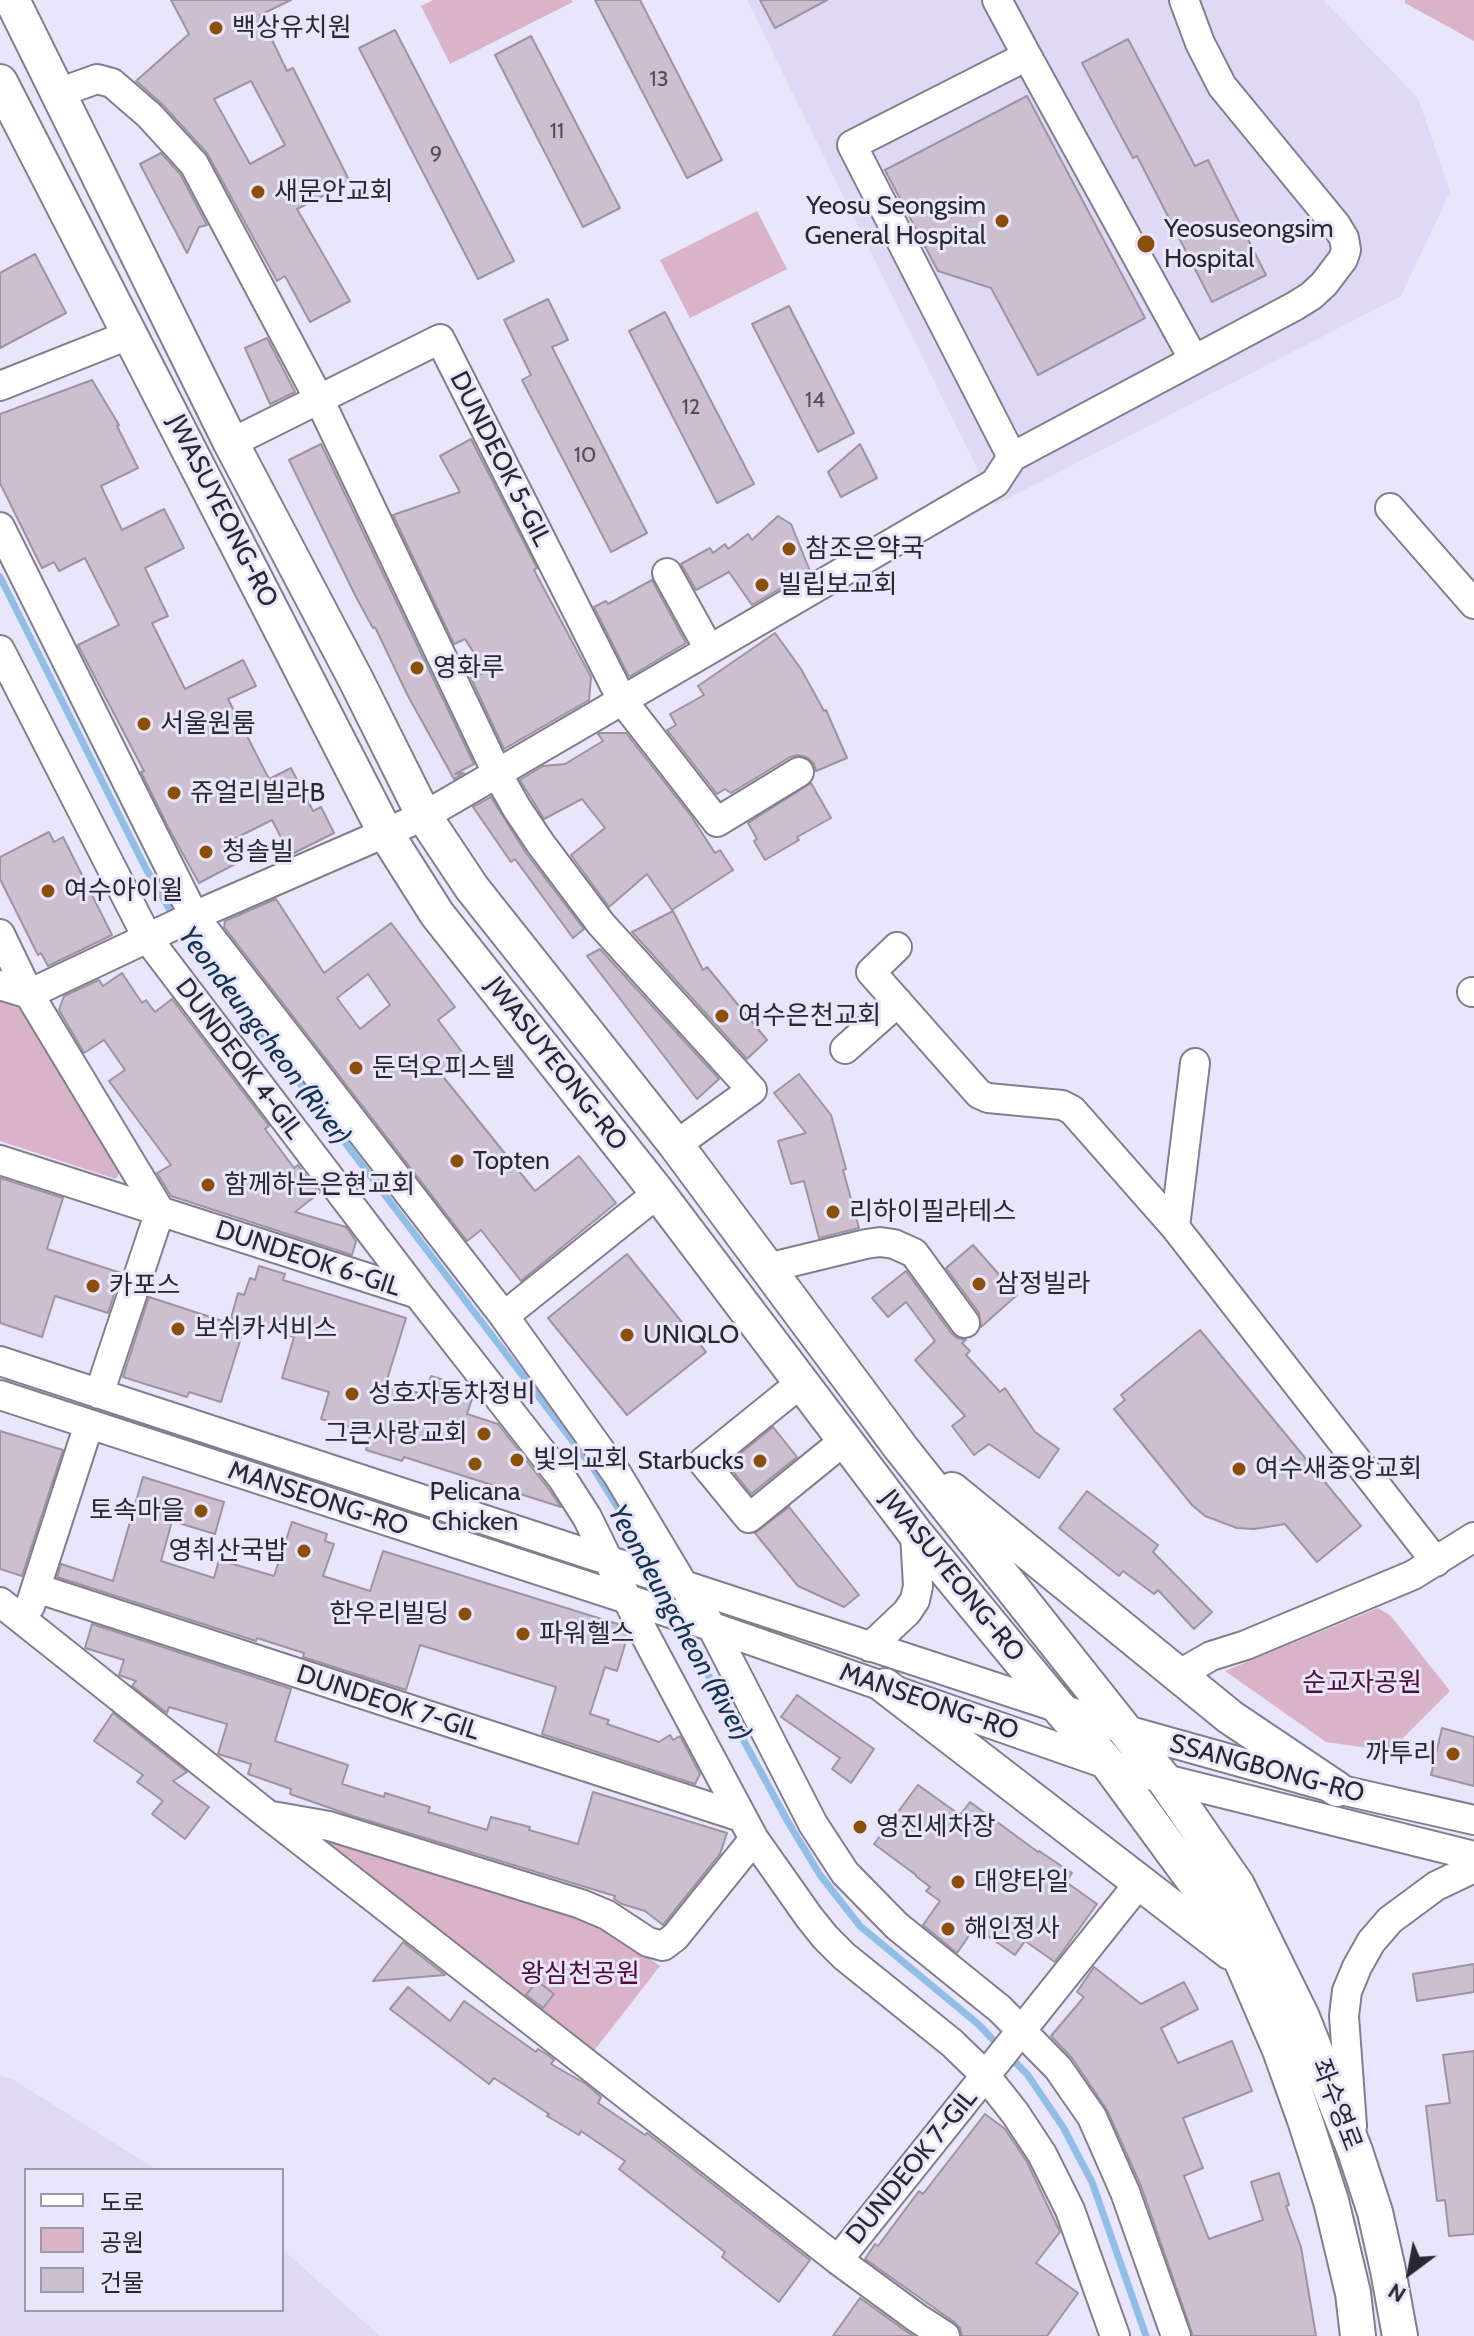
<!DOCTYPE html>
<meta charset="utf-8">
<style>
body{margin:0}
#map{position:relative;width:1474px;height:2336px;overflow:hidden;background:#e9e5fa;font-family:Cabin,"Noto Sans KR",sans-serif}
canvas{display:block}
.legend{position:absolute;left:24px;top:2168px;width:260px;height:144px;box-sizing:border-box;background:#e9e5fa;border:2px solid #9c99a9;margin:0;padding:10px 14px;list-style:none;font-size:24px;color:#29282f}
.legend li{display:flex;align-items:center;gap:16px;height:40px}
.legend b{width:40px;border:2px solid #9c99a9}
.north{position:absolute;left:1370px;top:2232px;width:80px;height:80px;-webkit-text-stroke:6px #e9e5fa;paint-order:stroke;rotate:212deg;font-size:22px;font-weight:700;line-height:32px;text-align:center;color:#29282f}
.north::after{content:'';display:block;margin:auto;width:28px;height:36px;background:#29282f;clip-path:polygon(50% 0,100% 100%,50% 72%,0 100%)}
</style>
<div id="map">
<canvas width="1474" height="2336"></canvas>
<ul class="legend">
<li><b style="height:10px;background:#fff"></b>도로</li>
<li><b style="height:22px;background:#d9b3c7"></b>공원</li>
<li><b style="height:22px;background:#cdbfd0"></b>건물</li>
</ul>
<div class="north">N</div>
</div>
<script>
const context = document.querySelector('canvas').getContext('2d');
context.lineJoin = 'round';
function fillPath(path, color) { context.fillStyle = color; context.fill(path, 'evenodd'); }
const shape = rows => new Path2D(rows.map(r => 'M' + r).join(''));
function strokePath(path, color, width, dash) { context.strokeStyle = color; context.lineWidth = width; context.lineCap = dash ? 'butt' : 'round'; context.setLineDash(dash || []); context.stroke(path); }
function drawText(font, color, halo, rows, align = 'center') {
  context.font = font + ' Cabin,"Noto Sans KR",sans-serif'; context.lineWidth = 6; context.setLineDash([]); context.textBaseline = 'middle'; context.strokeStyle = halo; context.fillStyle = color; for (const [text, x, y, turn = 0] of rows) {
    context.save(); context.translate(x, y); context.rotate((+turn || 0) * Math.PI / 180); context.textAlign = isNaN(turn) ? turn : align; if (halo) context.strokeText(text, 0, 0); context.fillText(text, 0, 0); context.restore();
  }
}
fillPath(shape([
 [747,0,1323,0,1418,98,1450,192,1401,296,995,505],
 [0,2076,12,2079,157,2170,26,2170,26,2310,282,2310,282,2249,380,2336,0,2336]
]), '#dfd9f5');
fillPath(shape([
 [433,0,571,0,573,2,450,64,421,6],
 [1405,0,1474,0,1474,41,1405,3],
 [757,211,787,269,690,318,660,260],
 [0,994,23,1001,122,1167,116,1179,0,1141],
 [1378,1608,1390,1615,1450,1691,1390,1751,1326,1742,1225,1671],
 [333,1837,598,1922,660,1966,593,2052,325,1847]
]), '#d9b3c7');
strokePath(shape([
 [0,577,145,867,175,919],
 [182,929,593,1468,618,1508,648,1563],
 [682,1627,788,1822,820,1875,860,1926,978,2024,1001,2048],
 [1010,2057,1027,2074,1063,2127,1092,2182,1146,2336]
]), '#90bee6', 7);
const building = shape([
 [171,0,291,0,260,15,287,71,293,68,350,182,297,209,350,301,310,322,285,276,277,281,207,153,162,104,136,81,189,34,171,0],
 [251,81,285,145,250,164,214,99,251,81],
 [595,0,640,0,722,160,687,178,595,0],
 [760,0,827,0,775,28,760,0],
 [395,30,514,261,478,279,359,48,395,30],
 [531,36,620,208,583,227,495,55,531,36],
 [1128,39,1195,166,1208,160,1266,275,1212,302,1137,156,1133,158,1082,63,1128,39],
 [1027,96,1145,318,1038,375,991,288,938,271,885,170,1027,96],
 [161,153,180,174,207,225,199,227,187,253,140,164,161,153],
 [35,254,66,313,0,348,0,273,35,254],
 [548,299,568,340,552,347,647,533,611,552,522,380,531,375,504,320,548,299],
 [789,306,854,433,818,452,752,324,789,306],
 [665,312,754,484,717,503,629,331,665,312],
 [267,338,295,392,270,404,245,348,267,338],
 [92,380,119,425,117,426,138,468,101,486,122,530,164,509,184,548,145,568,168,616,152,623,185,689,243,660,256,686,228,699,269,779,291,768,313,811,321,807,334,833,290,855,272,820,224,844,235,864,199,883,168,827,141,772,144,771,78,645,119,625,85,558,59,571,54,562,42,568,0,483,0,414,92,380],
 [471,439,537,568,534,570,591,677,589,700,504,749,471,678,486,672,465,639,454,644,393,515,460,492,440,456,471,439],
 [321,444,474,764,455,774,464,773,454,779,408,696,375,627,373,628,356,597,289,460,321,444],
 [860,444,877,478,841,497,828,472,860,444],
 [778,516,791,524,810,571,752,605,729,572,696,590,681,564,710,548,713,553,725,544,728,549,748,534,752,540,778,516],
 [652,580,686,643,629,677,594,607,606,601,608,604,652,580],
 [775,633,801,669,824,711,826,710,847,758,816,771,814,764,808,758,798,755,790,757,731,793,725,789,717,794,667,730,676,725,670,714,704,695,698,686,775,633],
 [600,733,626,733,691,816,715,853,720,850,733,870,672,910,647,874,609,907,571,855,605,828,582,799,544,819,520,780,543,766,565,764,603,741,598,734,600,733],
 [811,783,831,818,797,837,799,840,765,860,754,841,757,839,748,823,811,783],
 [491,797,526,853,584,929,573,938,515,859,511,862,473,807,491,797],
 [49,832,54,842,63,837,112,935,48,966,41,953,38,955,0,879,0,857,49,832],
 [276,899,324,973,391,923,455,1007,438,1020,465,1056,441,1074,535,1191,579,1156,616,1203,521,1281,481,1230,467,1241,224,927,225,921,276,899],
 [368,974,390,1005,360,1029,337,998,368,974],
 [673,911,703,970,707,967,767,1040,747,1059,632,932,673,911],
 [600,949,719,1079,697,1099,587,956,600,949],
 [122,973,142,1003,146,1000,155,1012,172,999,269,1126,265,1129,294,1168,298,1165,319,1193,295,1212,346,1227,356,1241,352,1255,171,1196,157,1173,171,1165,109,1081,125,1070,104,1040,84,1053,59,1010,64,996,99,980,103,986,122,973],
 [799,1074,831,1115,846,1169,843,1170,859,1228,819,1238,804,1181,791,1184,778,1141,806,1133,774,1093,799,1074],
 [0,1178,63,1198,47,1249,121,1273,108,1313,55,1296,42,1337,0,1323,0,1178],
 [973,1245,1017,1295,981,1327,979,1313,946,1268,973,1245],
 [627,1254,706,1352,627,1415,548,1318,627,1254],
 [259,1266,285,1274,283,1280,406,1318,386,1383,425,1395,431,1376,470,1388,474,1393,467,1414,498,1424,548,1488,561,1507,404,1457,402,1461,366,1450,371,1433,321,1419,329,1392,282,1378,294,1337,231,1318,238,1293,244,1295,250,1278,255,1280,259,1266],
 [906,1271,951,1333,957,1338,966,1340,962,1343,970,1351,966,1355,1000,1392,1005,1388,1035,1432,1059,1449,1039,1478,989,1444,974,1455,952,1426,965,1416,915,1360,935,1341,906,1302,888,1317,872,1298,906,1271],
 [149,1297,244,1328,221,1402,189,1392,187,1397,123,1377,149,1297],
 [1200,1330,1361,1526,1317,1562,1285,1524,1254,1529,1237,1528,1205,1516,1192,1505,1114,1409,1125,1400,1121,1395,1200,1330],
 [773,1427,797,1457,751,1494,727,1464,773,1427],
 [0,1431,63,1450,22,1576,0,1569,0,1431],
 [143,1477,224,1502,215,1534,172,1521,161,1561,214,1578,219,1560,274,1576,292,1522,327,1534,325,1541,334,1544,323,1576,370,1591,383,1551,621,1625,627,1638,617,1671,605,1667,590,1714,609,1720,607,1724,659,1742,670,1735,673,1740,680,1736,700,1774,695,1784,542,1734,556,1687,420,1645,406,1690,303,1657,304,1653,257,1638,256,1641,57,1577,61,1564,113,1581,143,1477],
 [1087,1491,1158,1545,1153,1552,1212,1612,1194,1629,1158,1590,1154,1594,1123,1571,1119,1576,1059,1528,1087,1491],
 [789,1507,859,1595,844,1607,798,1586,755,1533,789,1507],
 [92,1624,291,1689,275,1741,348,1765,342,1784,384,1797,385,1793,430,1807,428,1812,487,1830,491,1817,530,1827,529,1830,578,1844,593,1792,727,1833,720,1854,663,1925,645,1911,622,1904,614,1899,615,1896,353,1816,290,1794,291,1789,248,1774,251,1764,218,1754,227,1724,169,1707,167,1713,132,1686,136,1681,119,1675,124,1660,85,1648,92,1624],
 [797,1695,874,1749,851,1783,832,1769,840,1758,781,1717,797,1695],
 [113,1713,187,1772,173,1781,209,1807,185,1839,152,1814,163,1801,137,1782,143,1775,94,1741,113,1713],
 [1442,1728,1474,1737,1474,1786,1431,1775,1442,1728],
 [918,1785,960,1815,970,1802,1038,1852,1039,1851,1072,1873,1066,1882,1097,1904,1055,1962,1025,1941,1015,1955,975,1927,957,1953,923,1925,940,1901,926,1891,930,1887,916,1876,916,1875,874,1844,918,1785],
 [403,1942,445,1975,373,1981,403,1942],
 [1474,1964,1474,1992,1417,2001,1413,1974,1474,1964],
 [1094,1967,1141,2004,1184,1982,1198,2009,1161,2028,1178,2063,1232,2041,1252,2091,1183,2118,1203,2168,1184,2176,1209,2239,1263,2220,1251,2182,1279,2173,1289,2205,1286,2206,1301,2247,1316,2336,1193,2336,1141,2186,1107,2110,1072,2058,1051,2036,1084,1997,1077,1992,1094,1967],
 [537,1981,554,1994,543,2008,526,1995,537,1981],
 [408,1987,450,2021,464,2001,536,2052,538,2049,548,2055,554,2060,551,2064,586,2084,601,2097,598,2103,645,2135,647,2133,810,2260,779,2302,722,2257,725,2252,619,2169,625,2161,581,2131,579,2135,547,2116,549,2114,494,2078,489,2084,390,2009,408,1987],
 [1474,2051,1474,2234,1449,2236,1445,2200,1437,2201,1426,2106,1450,2103,1443,2055,1474,2051],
 [985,2114,1005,2129,1027,2162,1060,2232,1036,2263,1078,2293,1047,2336,962,2336,960,2328,954,2322,865,2259,875,2244,878,2246,919,2191,923,2194,985,2114],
 [860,2298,907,2332,914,2336,833,2336,860,2298]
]);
fillPath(building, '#cdbfd0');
strokePath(building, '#9f92a2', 2);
const minor = shape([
 [997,0,1027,56,852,145,1012,457],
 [1027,56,1194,360],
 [58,93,97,79,112,83,149,115,194,164,319,399,497,773,516,807,540,843,601,924,752,1090,676,1145],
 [0,386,131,334],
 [231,443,440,339,622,700,717,822,799,772],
 [1390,508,1474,604],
 [0,527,194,916,504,1316,617,1474,684,1586,712,1627,813,1824,845,1873,897,1926,1000,2009,1058,2068,1092,2117,1125,2192,1176,2336],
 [667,573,709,649],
 [0,650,148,939,418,1294,562,1478,587,1517,644,1633,754,1839,809,1917,825,1937,844,1956,952,2043,985,2075,1015,2113,1042,2154,1070,2210,1115,2336],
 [0,934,29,994,160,1211,99,1394],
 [897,947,871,972,979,1094,988,1098,1062,1105,1072,1110,1175,1227],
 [0,985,29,994,194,916,424,816,995,483,1012,457,1295,306,1311,296,1324,284,1343,259,1346,250,1344,238,1336,225,1222,86,1200,43,1184,0],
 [1472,992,1474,992],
 [845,1049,898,1002],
 [1195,1063,1175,1227,1436,1562],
 [0,1160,418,1294],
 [767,1268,866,1244,880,1242,894,1244,914,1253,965,1323],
 [504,1316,658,1193],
 [0,1361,1126,1730,1337,1789,1474,1820],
 [802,1382,703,1462,749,1518,845,1440],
 [0,1395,704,1624,1109,1765,1474,1856],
 [36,1588,741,1817],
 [0,1602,268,1815,838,2260,917,2318,945,2336],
 [30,1606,89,1424],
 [870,1647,907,1612,915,1600,918,1586,915,1533],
 [1178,1675,1211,1656,1246,1645,1413,1575,1474,1537],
 [272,1816,329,1826,581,1904,607,1915,648,1942,663,1946,675,1937,754,1839],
 [1352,2126,1344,2016,1347,1991,1357,1967,1371,1942,1390,1920,1436,1886,1474,1868],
 [838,2260,1140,1882]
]);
const major = shape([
 [12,0,231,443,355,678,424,816,472,888,676,1145,901,1448,1163,1778,1237,1885,1302,2017,1355,2151,1375,2212,1388,2270,1400,2336],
 [0,82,385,832,437,914,658,1193,915,1533,1061,1710,1109,1765,1208,1900,1242,1962,1280,2050,1305,2120,1331,2201,1353,2293,1358,2336],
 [952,1490,1230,1717,1337,1789],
 [885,1686,1230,1952]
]);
strokePath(minor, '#827e90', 32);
strokePath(major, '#827e90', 38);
strokePath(minor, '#fff', 28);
strokePath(major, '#fff', 34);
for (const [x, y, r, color] of [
 [216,28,8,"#8a4f09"],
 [258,192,8,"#8a4f09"],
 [1002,221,8,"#8a4f09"],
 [1146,244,10,"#8a4f09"],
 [789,549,8,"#8a4f09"],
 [762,585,8,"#8a4f09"],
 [417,668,8,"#8a4f09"],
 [144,724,8,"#8a4f09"],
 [174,793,8,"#8a4f09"],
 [206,852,8,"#8a4f09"],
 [48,891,8,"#8a4f09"],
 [722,1016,8,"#8a4f09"],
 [356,1068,8,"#8a4f09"],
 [457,1161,8,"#8a4f09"],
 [208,1185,8,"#8a4f09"],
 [833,1212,8,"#8a4f09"],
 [979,1284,8,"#8a4f09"],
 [93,1286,8,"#8a4f09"],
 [178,1329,8,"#8a4f09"],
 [627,1335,8,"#8a4f09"],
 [352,1394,8,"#8a4f09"],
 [484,1434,8,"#8a4f09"],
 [517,1460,8,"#8a4f09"],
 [760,1461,8,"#8a4f09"],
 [475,1464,8,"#8a4f09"],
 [1239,1469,8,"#8a4f09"],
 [201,1511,8,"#8a4f09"],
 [304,1551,8,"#8a4f09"],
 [465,1614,8,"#8a4f09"],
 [523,1634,8,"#8a4f09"],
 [1453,1754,8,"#8a4f09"],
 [860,1827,8,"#8a4f09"],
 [958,1882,8,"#8a4f09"],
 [948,1929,8,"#8a4f09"]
]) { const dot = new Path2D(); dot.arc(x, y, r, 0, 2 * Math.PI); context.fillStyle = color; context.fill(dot); strokePath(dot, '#e9e5fa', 3); }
drawText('22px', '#524e57', null, [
 ["13",659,80],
 ["11",557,132],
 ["9",436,155],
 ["14",815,401],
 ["12",691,408],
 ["10",585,456]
]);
drawText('26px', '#29282f', '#e9e5fa', [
 ["백상유치원",232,28],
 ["새문안교회",274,192],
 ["Yeosu Seongsim",986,206,"right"],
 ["General Hospital",986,236,"right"],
 ["Yeosuseongsim",1164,229],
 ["Hospital",1164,259],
 ["참조은약국",805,549],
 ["빌립보교회",778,585],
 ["영화루",433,668],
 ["서울원룸",160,724],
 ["쥬얼리빌라B",190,793],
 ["청솔빌",222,852],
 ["여수아이윌",64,891],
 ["여수은천교회",738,1016],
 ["둔덕오피스텔",372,1068],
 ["Topten",473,1161],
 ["함께하는은현교회",224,1185],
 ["리하이필라테스",849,1212],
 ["삼정빌라",995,1284],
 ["카포스",109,1286],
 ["보쉬카서비스",194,1329],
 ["UNIQLO",643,1335],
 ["성호자동차정비",368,1394],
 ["그큰사랑교회",468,1434,"right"],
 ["빛의교회",533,1460],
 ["Starbucks",744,1461,"right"],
 ["여수새중앙교회",1255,1469],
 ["Pelicana",475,1492,"center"],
 ["Chicken",475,1522,"center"],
 ["토속마을",185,1511,"right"],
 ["영취산국밥",288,1551,"right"],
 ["한우리빌딩",449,1614,"right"],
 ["파워헬스",539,1634],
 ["까투리",1437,1754,"right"],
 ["영진세차장",876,1827],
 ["대양타일",974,1882],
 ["해인정사",964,1929]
], 'left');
drawText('26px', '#29282f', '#e9e5fa', [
 ["DUNDEOK 5-GIL",500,459,63],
 ["JWASUYEONG-RO",222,511,63],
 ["DUNDEOK 4-GIL",239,1059,53],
 ["JWASUYEONG-RO",556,1064,52],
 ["DUNDEOK 6-GIL",308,1259,18],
 ["MANSEONG-RO",318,1499,18],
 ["JWASUYEONG-RO",952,1576,51],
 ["MANSEONG-RO",929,1702,19],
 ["DUNDEOK 7-GIL",388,1703,18],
 ["SSANGBONG-RO",1267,1769,15],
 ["좌수영로",1336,2105,69],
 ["DUNDEOK 7-GIL",912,2167,-51]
]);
drawText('26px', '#4e0e37', '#e9e5fa', [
 ["순교자공원",1362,1683],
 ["왕심천공원",580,1974]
]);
drawText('italic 28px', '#11344f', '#e9e5fa', [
 ["Yeondeungcheon (River)",264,1036,53],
 ["Yeondeungcheon (River)",679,1623,61]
]);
</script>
